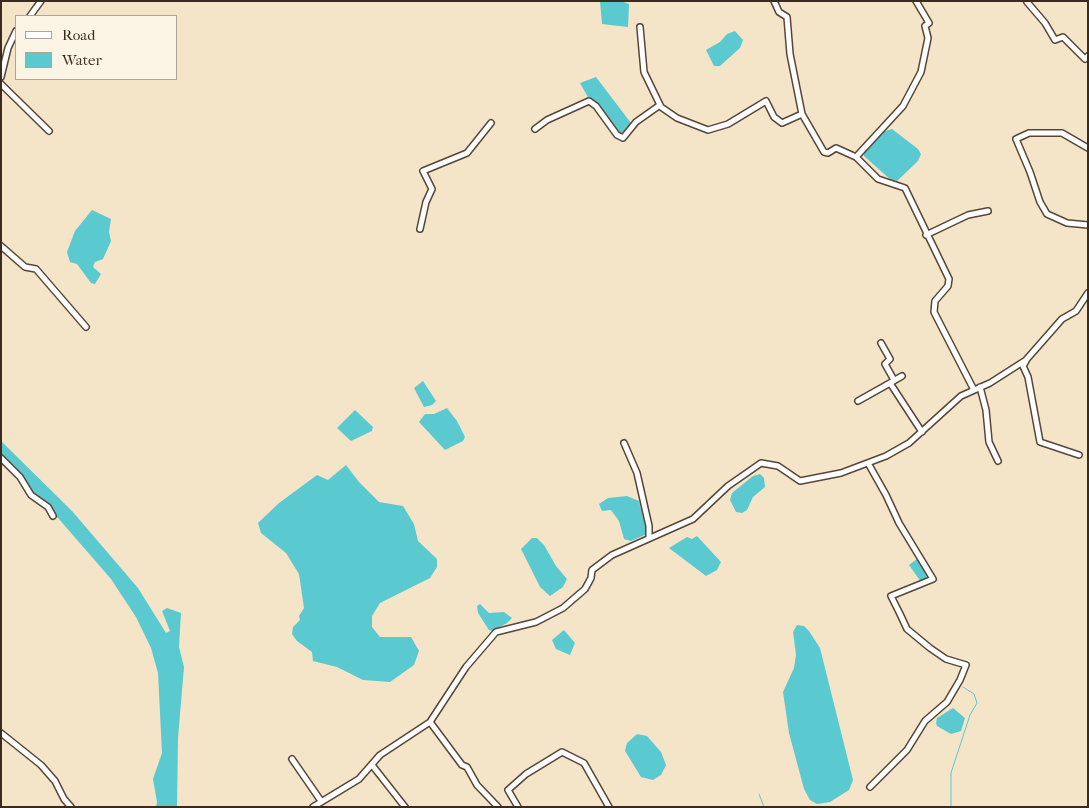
<!DOCTYPE html>
<style>
body{margin:0}
#map{position:relative;width:1089px;height:808px;overflow:hidden;background:#f4e4c8;font-family:"IM FELL French Canon",serif}
canvas{display:block}
.frame{position:absolute;inset:0;border:2px solid #3b2a1e;pointer-events:none}
.legend{position:absolute;left:15px;top:15px;width:162px;height:65px;box-sizing:border-box;background:#fcf5e5;border:1px solid #afa495;margin:0;padding:6px 9px;list-style:none;font-size:15px;color:#3b2a1e}
.legend li{display:flex;align-items:center;gap:10px;height:25px}
.legend b{width:25px;border:1px solid #afa495}
</style>
<div id="map">
<canvas width="1089" height="808"></canvas>
<div class="frame"></div>
<ul class="legend">
<li><b style="height:6px;background:#fff"></b>Road</li>
<li><b style="height:14px;background:#5bc9d0"></b>Water</li>
</ul>
</div>
<script>
const context = document.querySelector('canvas').getContext('2d');
context.lineJoin = 'round';
function fillPath(path, color) { context.fillStyle = color; context.fill(path, 'evenodd'); }
const shape = rows => new Path2D(rows.map(r => 'M' + r).join(''));
function strokePath(path, color, width, dash) { context.strokeStyle = color; context.lineWidth = width; context.lineCap = dash ? 'butt' : 'round'; context.setLineDash(dash || []); context.stroke(path); }
fillPath(shape([
 [600,1,621,1,629,4,628,27,602,24],
 [735,31,743,40,740,48,720,66,714,66,706,50,720,42,727,34],
 [596,77,631,123,621,134,589,99,580,83],
 [892,129,918,149,921,154,918,161,897,181,891,180,864,156,864,151,882,132],
 [92,210,111,219,109,232,111,241,103,259,95,262,93,267,101,274,95,284,91,283,77,264,70,262,67,252,75,231],
 [423,381,436,401,432,405,424,407,414,388],
 [447,408,457,421,465,437,463,441,445,450,419,422,425,414,434,414],
 [355,410,373,427,372,431,351,441,337,428],
 [1,441,72,511,138,588,166,633,170,631,162,611,167,608,181,613,179,647,184,667,178,738,177,807,156,807,157,802,153,779,162,753,158,673,151,648,136,617,111,579,58,518,36,497,17,471,1,456],
 [346,465,359,482,379,502,403,506,414,524,418,541,437,559,437,567,430,578,380,603,372,616,372,627,380,637,411,637,419,651,414,665,390,682,363,680,337,667,313,661,312,652,297,641,292,634,293,627,300,620,299,616,304,608,299,574,286,553,261,533,258,523,279,503,317,475,328,480],
 [760,474,764,478,765,487,753,497,747,510,742,513,736,512,730,500,732,493,753,476],
 [627,496,639,501,647,534,631,541,624,539,619,521,611,510,602,511,599,504,608,498],
 [697,536,721,562,717,570,706,576,669,548,687,537,692,539],
 [532,538,537,538,544,545,556,566,567,579,563,587,550,596,540,587,521,549],
 [917,559,928,574,926,578,921,582,909,565],
 [480,604,489,613,504,612,512,618,507,623,492,631,489,630,478,613,477,606],
 [797,625,804,626,809,631,820,648,853,780,849,790,830,802,817,804,810,800,804,789,789,733,783,692,794,668,796,655,793,632],
 [564,630,575,643,570,655,556,649,552,640],
 [953,708,965,718,961,731,951,734,937,726,936,723,937,718],
 [637,734,647,736,661,752,666,765,661,775,653,780,641,777,625,751,627,743]
]), '#5bc9d0');
strokePath(shape([
 [759,794,764,807],
 [951,807,951,773,970,715,977,703,974,694,963,687]
]), '#5bc9d0', 1);
const street = shape([
 [774,1,779,12,787,17,790,54,802,114],
 [1027,2,1045,23,1055,40,1063,37,1085,59,1088,56],
 [30,16,41,1],
 [640,27,644,72,661,107,677,118,708,130,728,124,766,101,774,117,782,123,802,114,824,152,828,153,836,148,856,157,878,179,905,188,949,279,948,286,935,301,934,312,974,390],
 [1,77,8,48,16,31],
 [1,84,49,131],
 [535,129,547,120,589,101,596,106,617,135,623,138,636,122,660,105],
 [1088,148,1062,133,1029,133,1016,139,1030,172,1040,202,1047,214,1067,223,1088,225],
 [856,157,903,106,921,72,928,38,925,26,929,23,916,1],
 [420,229,426,202,432,189,423,171,467,153,491,123],
 [926,235,968,215,988,211],
 [1,246,25,267,36,269,86,327],
 [881,343,890,359,885,364,894,380],
 [1026,361,1023,366,1028,377,1040,442,1079,455],
 [902,376,890,383,922,432],
 [980,387,986,410,989,442,998,461],
 [858,401,890,383],
 [624,443,637,473,649,526,649,537],
 [1,458,20,477,31,495,48,507,53,516],
 [868,463,886,495,899,523,933,579,891,596,900,614,907,629,930,648,946,659,966,665,960,680,947,702,925,721,907,750,870,787],
 [430,722,462,765,467,767,477,785,498,807],
 [1,733,41,765,55,781,64,799,71,807],
 [292,759,321,801],
 [372,765,405,807],
 [313,807,359,779,380,755,430,722,466,667,496,632,536,622,563,608,585,589,591,578,592,570,612,555,693,519,728,486,761,463,778,466,800,481,841,473,886,456,909,443,961,396,990,383,1026,360,1062,319,1076,311,1088,293],
 [518,807,508,790,526,774,562,752,584,763,609,807]
]);
strokePath(street, '#574638', 8);
strokePath(street, '#fff', 5);
</script>
